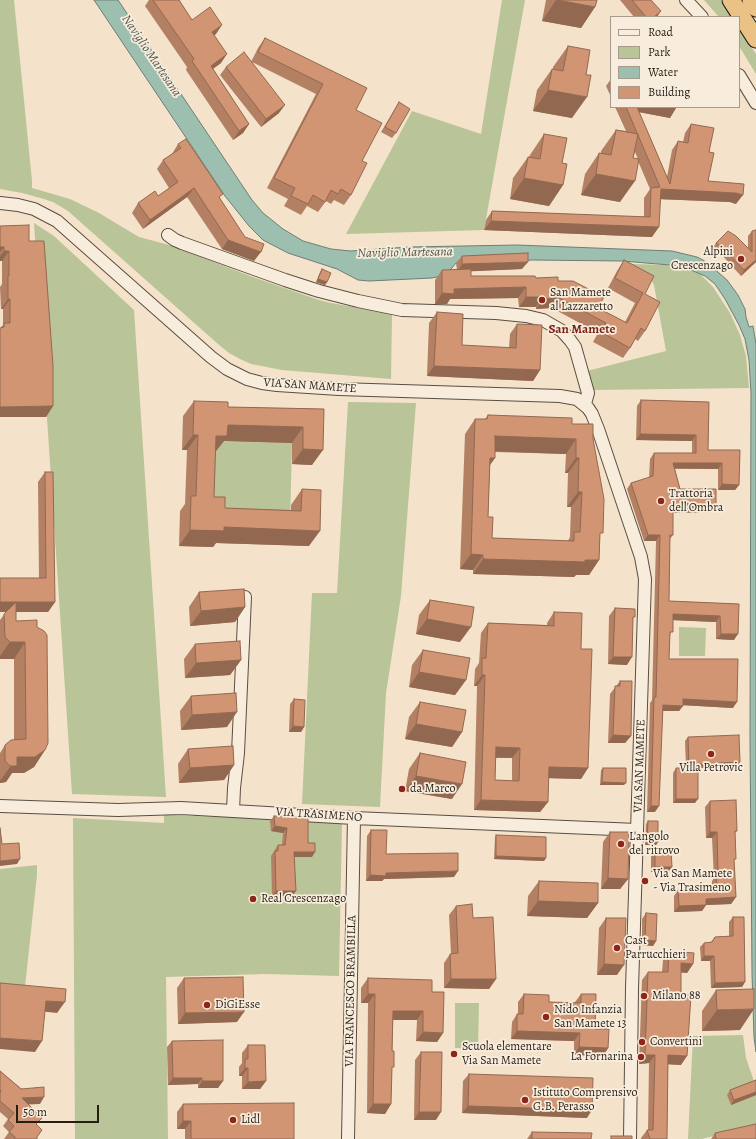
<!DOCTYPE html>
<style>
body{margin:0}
#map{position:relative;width:756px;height:1139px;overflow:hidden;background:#f4e3ca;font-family:Alegreya,serif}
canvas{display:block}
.legend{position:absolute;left:610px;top:16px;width:130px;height:92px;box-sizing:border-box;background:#f8eddd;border:1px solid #a49a8d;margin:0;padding:5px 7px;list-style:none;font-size:12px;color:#261d15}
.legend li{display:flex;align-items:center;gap:8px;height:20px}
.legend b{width:20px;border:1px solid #a49a8d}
.scale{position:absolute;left:16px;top:1105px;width:83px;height:18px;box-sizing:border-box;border:2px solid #261d15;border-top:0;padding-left:5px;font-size:12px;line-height:14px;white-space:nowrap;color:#261d15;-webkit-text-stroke:3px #f8eddd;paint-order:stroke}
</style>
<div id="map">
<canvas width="756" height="1139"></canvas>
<ul class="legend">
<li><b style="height:5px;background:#f8eddd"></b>Road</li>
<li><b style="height:11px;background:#b9c498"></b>Park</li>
<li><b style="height:11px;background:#9dbfb0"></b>Water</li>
<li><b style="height:11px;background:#d19573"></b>Building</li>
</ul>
<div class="scale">50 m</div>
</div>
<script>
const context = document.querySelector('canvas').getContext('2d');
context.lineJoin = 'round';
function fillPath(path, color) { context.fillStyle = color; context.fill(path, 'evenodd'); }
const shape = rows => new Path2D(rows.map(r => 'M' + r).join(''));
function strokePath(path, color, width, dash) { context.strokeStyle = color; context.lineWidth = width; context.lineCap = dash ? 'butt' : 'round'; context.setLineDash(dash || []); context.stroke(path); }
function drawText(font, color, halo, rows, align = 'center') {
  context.font = font + ' Alegreya,serif'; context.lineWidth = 3.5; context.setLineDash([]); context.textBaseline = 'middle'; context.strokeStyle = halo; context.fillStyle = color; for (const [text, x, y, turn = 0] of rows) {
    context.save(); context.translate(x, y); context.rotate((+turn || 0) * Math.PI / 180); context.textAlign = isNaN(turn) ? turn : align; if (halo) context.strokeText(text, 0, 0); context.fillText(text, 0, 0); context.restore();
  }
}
fillPath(shape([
 [0,0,14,0,32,181,32,188,70,199,99,213,139,237,173,246,250,276,319,300,331,303,392,314,391,379,282,370,251,364,240,359,229,353,218,344,68,211,53,202,44,199,22,193,0,189],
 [502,0,525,0,484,230,346,234,412,111,481,134],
 [704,0,721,0,732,17,719,17],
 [739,28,756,54,756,74,739,46],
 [34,223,54,236,134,310,166,797,72,794],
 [631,264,667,265,683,268,700,274,713,287,730,313,740,335,746,356,749,388,592,390,587,371,666,351,654,285,649,275],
 [348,402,416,403,401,596,386,693,380,807,302,804,312,593,337,593],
 [217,441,292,443,290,526,214,523,205,451],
 [679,627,706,628,705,656,679,656],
 [164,815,260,818,342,823,339,976,264,974,166,977,168,1139,75,1139,73,818,164,823],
 [37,865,37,875,24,996,0,994,0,869],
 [455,1003,479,1003,478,1049,455,1048],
 [743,1035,746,1058,756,1087,756,1125,702,1139,688,1139,693,1036]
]), '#b9c498');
const water = shape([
 [94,0,118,0,252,200,263,213,283,229,303,241,331,249,350,251,409,247,517,245,672,251,697,257,703,260,711,266,727,280,738,295,745,309,746,317,749,327,753,326,756,344,756,1052,754,1037,752,974,750,737,751,393,749,360,745,339,739,325,725,299,715,284,705,276,686,268,670,265,622,261,533,260,456,263,446,275,432,278,369,281,358,280,337,269,288,253,263,240,249,226,225,196,94,0]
]);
fillPath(water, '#9dbfb0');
strokePath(water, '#6d7e72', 1);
const minor = shape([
 [686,0,702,17],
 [739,75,756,103],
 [0,203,18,205,34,209,57,221,211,357,227,369,247,379,262,383,277,385,339,389,560,396,577,399,588,408,592,414,598,429,641,557,645,579,632,988,630,1139],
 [168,235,175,240,182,243,285,280,319,291,358,301,402,310,496,313,526,316,543,320,562,331,570,340,575,347,588,393,585,404],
 [0,806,118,810,181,808,354,818,637,830],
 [233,811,234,788,238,753,245,597],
 [348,1139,354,818]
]);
const highway = shape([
 [731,0,756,39],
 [751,0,756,8]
]);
strokePath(minor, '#5a4e42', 14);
strokePath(highway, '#261d15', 19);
strokePath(minor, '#f8eddd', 12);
strokePath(highway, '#eac285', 17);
fillPath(shape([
 [149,0,179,0,192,20,216,34,214,35,221,63,213,69,249,124,243,133,233,140,186,70,187,67,145,6],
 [546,0,597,0,595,7,581,28,542,21],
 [620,0,651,0,657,17,634,17],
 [265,38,356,110,362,161,351,195,344,205,334,200,331,204,326,201,318,212,307,206,301,215,284,206,288,199,267,188,316,94,252,62,279,113,261,127,220,75,226,67,251,62,258,48],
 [568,46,572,118,533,111,537,90,552,69,553,69,553,67],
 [611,79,611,97,606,86],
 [399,102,396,133,392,138,381,132],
 [615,107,677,107,676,108,670,118,639,112,667,177,672,150,678,141,683,142,685,133,691,124,709,152,708,181,736,204,730,202,661,199,652,237,484,230,486,220,492,211,644,217,644,198,650,189,638,161,620,202,581,195,585,174,599,153,601,153,601,151,616,130,626,131],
 [635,152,638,159,633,158],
 [544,134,562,163,563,185,549,206,510,199,513,178,528,157,529,157,530,155],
 [178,144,220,199,254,261,222,249,187,197,143,229,132,213,138,203,158,196,169,188,157,169,163,160,172,154],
 [0,226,29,241,53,406,46,417,1,327,3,325,3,309,1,309,0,287,2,284,2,261,0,261],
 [752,231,756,262,741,276,720,253,712,248,716,243,748,248,748,236],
 [462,256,522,269,471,271,471,276,536,278,558,281,598,308,625,322,635,303,608,288,617,271,624,260,645,294,645,331,638,341,635,339,630,348,623,358,593,342,598,333,552,308,536,309,536,307,519,307,518,298,450,299,447,304,435,304,435,280,442,270,457,270,456,263],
 [322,269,327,282,325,285,316,282,320,272],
 [437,312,462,345,509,348,510,334,517,324,540,370,533,381,427,376,429,323],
 [641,400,709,402,708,450,740,450,739,485,735,490,718,490,718,469,675,469,680,489,716,506,712,512,673,513,673,535,670,539,669,601,739,604,734,640,716,639,716,622,673,620,670,636,669,659,733,708,683,705,679,711,663,711,655,812,647,812,650,703,652,700,656,541,644,541,627,489,631,483,649,478,650,459,654,453,692,453,692,441,636,440,637,406],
 [194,401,228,407,324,409,312,465,292,464,292,443,224,441,216,451,215,451,214,497,225,508,291,510,291,505,302,489,309,546,216,543,213,547,179,546,180,511,185,504,187,450,182,450,183,416],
 [488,415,572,424,593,439,600,537,599,560,589,575,576,575,574,577,473,574,473,570,460,569,465,434,475,419,485,419],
 [495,452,566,454,565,473,568,473,567,507,571,507,570,537,568,541,492,538,488,517,490,465,495,458],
 [45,472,55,602,48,612,16,612,16,621,37,627,45,750,34,767,24,773,12,773,6,782,0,783,0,753,5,745,14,740,14,659,0,659,0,620,6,612,0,612,0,578,39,578,38,482],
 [199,592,245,607,235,622,190,626,189,607],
 [430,600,460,642,416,634,419,615],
 [615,608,633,619,627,665,608,664,609,616],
 [554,612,581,649,588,768,581,779,548,778,548,802,540,812,474,810,477,686,474,686,475,669,479,663,481,633,488,623,547,625,547,623],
 [496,758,512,758,512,781,495,780],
 [195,644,241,660,230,675,185,678,184,659],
 [423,650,466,680,455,695,409,687,412,665],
 [620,681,631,736,625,743,608,743,610,694],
 [191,696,227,727,181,730,180,711],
 [294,699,304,727,301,732,289,732,290,704],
 [420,702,462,732,452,747,405,739,409,717],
 [688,737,737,767,698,768,695,803,673,803,673,773,676,768,686,768,685,741],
 [188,749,234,765,224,780,179,783,178,764],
 [420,753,452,799,405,791,409,769],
 [603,768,624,785,600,785,601,770],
 [710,801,737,831,735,833,734,862,736,897,731,904,706,905,702,911,674,912,674,896,678,890,712,888,712,881,714,878,712,838,706,838,705,807],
 [274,816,308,843,312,857,294,857,292,896,272,896,271,856,278,845,282,845,283,833,271,831,270,821],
 [648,821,658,842,656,845,645,845,646,824],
 [371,830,386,854,454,877,384,879,382,881,366,881,367,836],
 [610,832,628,879,620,889,601,889,603,842],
 [496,835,546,858,544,861,494,859,495,838],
 [655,850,668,872,651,872,651,855],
 [539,881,598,903,587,918,527,916,528,896],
 [456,906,473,918,496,979,489,989,444,988,444,963,450,954,451,954,449,915],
 [646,913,656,941,653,946,642,945,642,919],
 [733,917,745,982,742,987,711,988,710,961,701,961,700,947,704,943,711,942,715,937,729,936,729,922],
 [606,918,617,975,597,975,599,928],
 [669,951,693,964,687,973,681,972,681,1065,668,1064,667,1139,641,1139,641,1138,647,1130,648,1130,649,1063,639,1064,642,980,648,972,662,972,663,960],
 [184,978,237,1022,178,1024,177,988],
 [368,978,432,992,443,1033,437,1042,416,1041,417,1020,393,1020,391,1104,385,1114,367,1113,368,1003,361,1003,361,988],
 [716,990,740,1030,702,1031,702,1011],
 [524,994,549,1002,575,1003,575,1002,581,994,595,1029,608,1048,603,1056,574,1055,574,1041,511,1039,512,1022,517,1014,518,1014,518,1002],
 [172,1041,223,1081,218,1088,198,1088,198,1084,168,1085,167,1047],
 [248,1045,266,1081,260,1089,242,1089,242,1076,239,1076,239,1067,242,1063,242,1053],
 [421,1052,436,1120,414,1120,415,1060],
 [0,1071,40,1104,28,1104,37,1125,37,1139,4,1139,9,1132,3,1126,8,1119,0,1112],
 [469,1074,587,1118,462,1113,463,1081],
 [756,1080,756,1095,731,1105,727,1095,730,1090],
 [183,1104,294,1139,185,1139,185,1129,177,1129,177,1112],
 [532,1132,591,1139,527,1139],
 [715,1133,756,1139,711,1139]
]), '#b48063');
fillPath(shape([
 [556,0,595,7,581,28,542,21],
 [661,11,657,17,654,17],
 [222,25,216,34,206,41,212,32],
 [227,54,221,63,204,75,211,66],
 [548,90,587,97,572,118,533,111],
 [285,105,279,113,261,127,266,119],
 [636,107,669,107,676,108,670,118,633,111],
 [249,124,243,133,233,140,239,131],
 [596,174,635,181,620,202,581,195],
 [524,178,563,185,549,206,510,199],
 [194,188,187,197,143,229,150,220],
 [661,189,736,193,743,195,736,204,730,202,655,199],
 [491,221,659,227,652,237,484,230],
 [228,240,261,252,254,261,222,249],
 [0,247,4,247,0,252],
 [4,251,9,251,2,261,0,261,0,256],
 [756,260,756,262,741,276,744,270],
 [528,262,522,269,457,272,462,264],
 [318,279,327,282,325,285,316,282],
 [526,287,518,298,450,299,447,304,435,304,442,293,454,289],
 [526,297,543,297,536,307,519,307],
 [559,298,552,308,536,309,543,299],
 [8,299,10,299,3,309,1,309],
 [434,366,540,370,533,381,427,376],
 [53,406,46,417,0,417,0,407],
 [228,425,303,427,292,443,224,441,216,451,205,451,216,436],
 [640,434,696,435,692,441,636,440],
 [193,435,198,435,187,450,182,450],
 [495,436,576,439,566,454,484,451],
 [303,449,323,450,312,465,292,464],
 [490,458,495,458,484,473],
 [576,458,579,458,568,473,565,473],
 [673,463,722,463,718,469,669,468],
 [722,484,739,485,735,490,718,490],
 [578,492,582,492,571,507,567,507],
 [716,506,712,512,669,513,673,507],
 [224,527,320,531,309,546,216,543,213,547,179,546,190,530],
 [648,535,660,535,656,541,644,541],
 [471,554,483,555,473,570,460,569],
 [483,559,585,560,599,560,589,575,576,575,574,577,473,574],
 [0,602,55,602,48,612,0,612],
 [245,607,235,622,190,626,201,611],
 [673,614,720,616,716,622,669,620],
 [427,619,471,627,460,642,416,634],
 [721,634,738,634,734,640,716,639],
 [10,642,25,642,14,659,0,659,0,656],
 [613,657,632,657,627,665,608,664],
 [241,660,230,675,185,678,196,663],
 [419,672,466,680,455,695,409,687],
 [482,675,485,675,477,686,474,686],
 [683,699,737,702,733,708,679,705],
 [663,705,683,706,679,711,659,711],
 [237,712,227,727,181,730,192,715],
 [416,724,462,732,452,747,405,739],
 [293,726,304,727,301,732,289,732],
 [613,735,631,736,625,743,608,743],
 [496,747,520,748,512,758,489,757],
 [45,750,34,767,24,773,12,773,6,782,0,783,0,781,17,757],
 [740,762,737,767,695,768,698,764],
 [234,765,224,780,179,783,190,768],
 [549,767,588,768,581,779,541,778],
 [416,776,462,784,452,799,405,791],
 [602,782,626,783,624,785,600,785],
 [676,799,698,799,695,803,673,803],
 [481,800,548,802,540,812,474,810],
 [651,806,659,806,655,812,647,812],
 [275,826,287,828,283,833,271,831],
 [710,832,717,832,712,838,706,838],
 [647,842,658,842,656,845,645,845],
 [294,852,315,852,312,857,291,857],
 [496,856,546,858,544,861,494,859],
 [20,859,17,864,0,866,0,861],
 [655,867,672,867,668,872,651,872],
 [458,871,454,877,384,879,382,881,366,881,370,875,386,873],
 [608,878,628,879,620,889,601,889],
 [276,891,296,891,292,896,272,896],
 [736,897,731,904,706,905,702,911,674,912,679,906,706,899],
 [538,901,598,903,587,918,527,916],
 [645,940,656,941,653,946,642,945],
 [704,956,714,956,710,961,701,961],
 [681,963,693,964,687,973,675,972],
 [604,964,624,965,617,975,597,975],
 [451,979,496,979,489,989,444,988],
 [745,982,742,987,711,988,715,983],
 [368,994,375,994,368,1003,361,1003],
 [46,1001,65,1002,57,1013,39,1011],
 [754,1009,740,1030,702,1031,717,1010],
 [393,1011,423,1011,417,1020,387,1020],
 [244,1012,237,1022,178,1024,185,1013],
 [517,1031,580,1033,574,1041,511,1039],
 [423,1032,443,1033,437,1042,416,1041],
 [0,1038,42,1041,35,1052,0,1049],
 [579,1047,608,1048,603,1056,574,1055],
 [645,1055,655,1055,649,1063,639,1064],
 [668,1055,687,1056,681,1065,662,1064],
 [245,1068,248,1068,242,1076,239,1076],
 [173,1078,202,1078,198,1084,168,1085],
 [202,1081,223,1081,218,1088,198,1088],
 [266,1081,260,1089,242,1089,248,1082],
 [756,1092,756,1095,731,1105,734,1100],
 [44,1097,40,1104,17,1105,22,1098],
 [373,1104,391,1104,385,1114,367,1113],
 [468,1106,592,1110,587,1118,462,1113],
 [419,1112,441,1112,436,1120,414,1120],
 [183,1121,191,1121,185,1129,177,1129]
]), '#926850');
const building = shape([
 [153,0,179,0,192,20,210,7,222,25,212,32,227,54,211,66,249,124,239,131,192,61,194,59,153,0],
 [557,0,597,0,595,7,557,0],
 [632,0,651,0,661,11,654,17,646,17,632,0],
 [265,38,367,88,356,110,382,123,362,161,367,163,351,195,341,189,338,194,331,190,325,202,313,195,308,204,291,196,295,188,274,178,323,84,258,52,265,38],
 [568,46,590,50,586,75,591,75,587,97,548,90,552,69,563,71,568,46],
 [244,52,285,105,266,119,226,67,244,52],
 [399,102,410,109,396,133,385,127,399,102],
 [626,107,637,107,670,184,678,141,688,143,691,124,714,128,709,152,714,153,708,181,744,184,743,195,736,193,661,189,659,227,491,221,492,211,650,217,651,188,660,187,638,135,638,134,637,133,626,107],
 [669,107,677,107,676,108,669,107],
 [616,130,638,134,633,158,639,159,635,181,596,174,599,153,611,155,616,130],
 [544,134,567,138,562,163,567,164,563,185,524,178,528,157,540,159,544,134],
 [186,139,223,194,219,197,245,237,264,244,261,252,228,240,194,188,150,220,138,203,155,191,158,196,178,182,163,160,181,148,178,144,186,139],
 [29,225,29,241,44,241,53,366,53,406,0,407,0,328,4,327,4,323,10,323,10,299,8,299,8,276,9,276,9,251,4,251,4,247,0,247,0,226,29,225],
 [756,230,756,260,744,270,723,248,716,243,728,231,736,236,752,252,752,231,756,230],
 [528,253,528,262,462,264,462,256,528,253],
 [624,260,654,276,645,294,660,302,645,331,641,328,630,348,601,332,606,323,559,298,543,299,543,297,526,297,526,287,454,289,454,294,442,293,442,270,471,269,471,276,535,276,536,278,558,277,558,281,573,281,604,297,598,308,627,323,643,293,615,278,624,260],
 [322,269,331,273,327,282,318,279,322,269],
 [437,312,463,314,462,345,516,348,517,324,542,325,540,370,434,366,437,312],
 [641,400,709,402,708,450,740,450,739,485,722,484,722,463,673,463,680,489,716,489,716,506,673,507,673,535,670,535,669,601,739,604,738,634,721,634,720,616,673,614,673,632,670,632,669,659,738,659,737,702,683,699,683,706,663,705,659,806,651,806,654,697,656,697,660,535,648,535,631,483,653,476,654,453,696,453,696,435,640,434,641,400],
 [194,401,228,402,228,407,324,409,323,450,303,449,303,427,228,425,227,436,216,436,214,497,225,497,225,508,301,511,302,489,321,490,320,531,224,527,224,531,190,530,191,496,196,496,198,435,193,435,194,401],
 [488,415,572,418,572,424,593,424,593,439,604,499,603,533,600,533,599,560,585,560,585,562,483,559,483,555,471,554,475,419,487,419,488,415],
 [495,436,576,439,576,458,579,458,578,492,582,492,580,532,574,532,574,541,492,538,493,517,488,517,490,458,495,458,495,436],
 [45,472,53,472,55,602,0,602,0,578,46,578,45,472],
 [244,589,245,607,201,611,199,592,244,589],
 [430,600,474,607,471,627,427,619,430,600],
 [16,602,16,621,37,620,37,627,44,631,47,635,48,743,45,750,35,757,17,757,17,766,10,766,5,761,5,745,11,740,26,739,25,642,10,642,5,637,4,614,16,602],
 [615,608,635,609,635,617,633,617,632,657,613,657,615,608],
 [554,612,582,613,581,649,592,649,588,768,549,767,548,802,481,800,485,675,482,675,482,658,486,658,488,623,554,626,554,612],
 [496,747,520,748,519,781,495,780,496,747],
 [240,641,241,660,196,663,195,644,240,641],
 [423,650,470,658,466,680,419,672,423,650],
 [620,681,632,681,631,736,613,735,615,686,620,686,620,681],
 [236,693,237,712,192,715,191,696,236,693],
 [294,699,305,700,304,727,293,726,294,699],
 [420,702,466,710,462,732,416,724,420,702],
 [739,735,740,762,698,764,698,799,676,799,676,768,689,768,688,737,739,735],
 [233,746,234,765,190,768,188,749,233,746],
 [420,753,466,762,462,784,416,776,420,753],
 [603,768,626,768,626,783,602,782,603,768],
 [736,800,737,831,735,831,736,859,734,859,736,897,706,899,706,905,679,906,678,890,717,888,716,875,718,875,717,832,710,832,710,801,736,800],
 [274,816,308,817,308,843,315,843,315,852,294,852,296,891,276,891,275,851,278,851,278,845,285,845,287,828,275,826,274,816],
 [648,821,658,821,658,842,647,842,648,821],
 [0,828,2,844,19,843,20,859,0,861,0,828],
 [371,830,387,830,386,854,458,853,458,871,386,873,386,876,370,875,371,830],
 [610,832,629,832,628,879,608,878,610,832],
 [496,835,546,837,546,858,496,856,496,835],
 [655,850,671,850,672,867,655,867,655,850],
 [539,881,598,883,598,903,538,901,539,881],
 [472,904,473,918,493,917,496,979,451,979,450,954,458,953,456,906,472,904],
 [646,913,657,914,656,941,645,940,646,913],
 [733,917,744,917,745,982,715,983,714,956,704,956,704,943,712,942,715,937,733,936,733,917],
 [606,918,626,918,624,965,604,964,606,918],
 [669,951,694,953,693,964,681,963,681,993,691,995,687,1056,668,1055,667,1139,650,1139,647,1130,653,1130,655,1055,645,1055,648,972,668,972,669,951],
 [243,977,244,1012,185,1013,184,978,243,977],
 [368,978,432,980,432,992,444,992,443,1033,423,1032,423,1011,393,1011,392,1051,394,1051,394,1067,392,1067,391,1104,373,1104,375,994,368,994,368,978],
 [0,983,66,989,65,1002,46,1001,42,1041,0,1038,0,983],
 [754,989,754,1009,717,1010,716,990,754,989],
 [524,994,549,995,549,1002,581,1003,581,994,596,994,595,1029,609,1029,608,1048,579,1047,580,1033,517,1031,517,1014,523,1014,524,994],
 [223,1040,223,1081,202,1081,202,1078,173,1078,172,1041,223,1040],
 [248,1045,265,1045,266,1081,248,1082,248,1068,245,1068,245,1059,248,1059,248,1045],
 [421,1052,442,1052,441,1112,419,1112,421,1052],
 [0,1071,21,1089,44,1087,44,1097,22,1098,42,1118,36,1124,42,1130,37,1137,37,1139,15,1139,15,1137,9,1132,14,1126,8,1120,14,1113,0,1101,0,1093,1,1091,0,1090,0,1071],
 [469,1074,593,1078,592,1110,468,1106,469,1074],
 [756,1080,756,1092,734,1100,730,1090,756,1080],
 [294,1103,294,1139,191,1139,191,1121,183,1121,183,1104,294,1103],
 [756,1124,756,1139,716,1139,715,1133,756,1124],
 [532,1132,592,1133,591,1139,532,1139,532,1132],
 [611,1136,632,1136,632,1139,611,1139,611,1136]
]);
fillPath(building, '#d19573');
strokePath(building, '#926850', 1);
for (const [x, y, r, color] of [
 [741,259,4,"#8f2418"],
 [542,300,4,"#8f2418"],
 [661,501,4,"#8f2418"],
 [711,754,4,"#8f2418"],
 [402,789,4,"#8f2418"],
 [621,844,4,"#8f2418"],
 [645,881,4,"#8f2418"],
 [253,899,4,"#8f2418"],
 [617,948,4,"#8f2418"],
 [644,996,4,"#8f2418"],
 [207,1005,4,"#8f2418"],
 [546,1017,4,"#8f2418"],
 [642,1042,4,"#8f2418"],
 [454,1054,4,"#8f2418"],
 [641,1057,4,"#8f2418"],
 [525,1100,4,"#8f2418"],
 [233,1120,4,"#8f2418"]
]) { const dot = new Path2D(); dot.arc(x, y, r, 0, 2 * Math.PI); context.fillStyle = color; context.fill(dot); strokePath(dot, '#f8eddd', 1.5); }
drawText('12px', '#261d15', '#f8eddd', [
 ["Alpini",733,252,"right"],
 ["Crescenzago",733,266,"right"],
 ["San Mamete",550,293],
 ["al Lazzaretto",550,307],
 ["Trattoria",669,494],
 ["dell'Ombra",669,508],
 ["Villa Petrovic",711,768,"center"],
 ["da Marco",410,789],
 ["L'angolo",629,837],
 ["del ritrovo",629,851],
 ["Via San Mamete",653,874],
 ["- Via Trasimeno",653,888],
 ["Real Crescenzago",261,899],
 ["Cast",625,941],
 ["Parrucchieri",625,955],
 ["Milano 88",652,996],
 ["DiGiEsse",215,1005],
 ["Nido Infanzia",554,1010],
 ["San Mamete 13",554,1024],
 ["Convertini",650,1042],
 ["Scuola elementare",462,1047],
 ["Via San Mamete",462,1061],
 ["La Fornarina",633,1057,"right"],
 ["Istituto Comprensivo",533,1093],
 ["G.B. Perasso",533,1107],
 ["Lidl",241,1120]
], 'left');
drawText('12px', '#261d15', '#f8eddd', [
 ["VIA SAN MAMETE",310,386,4],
 ["VIA SAN MAMETE",640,766,-88],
 ["VIA TRASIMENO",319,815,4],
 ["VIA FRANCESCO BRAMBILLA",351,991,-89]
]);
drawText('italic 13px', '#50564b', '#f8eddd', [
 ["Naviglio Martesana",151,56,56],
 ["Naviglio Martesana",405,253,-1]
]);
drawText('bold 13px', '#7a1f14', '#f8eddd', [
 ["San Mamete",582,330]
]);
</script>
